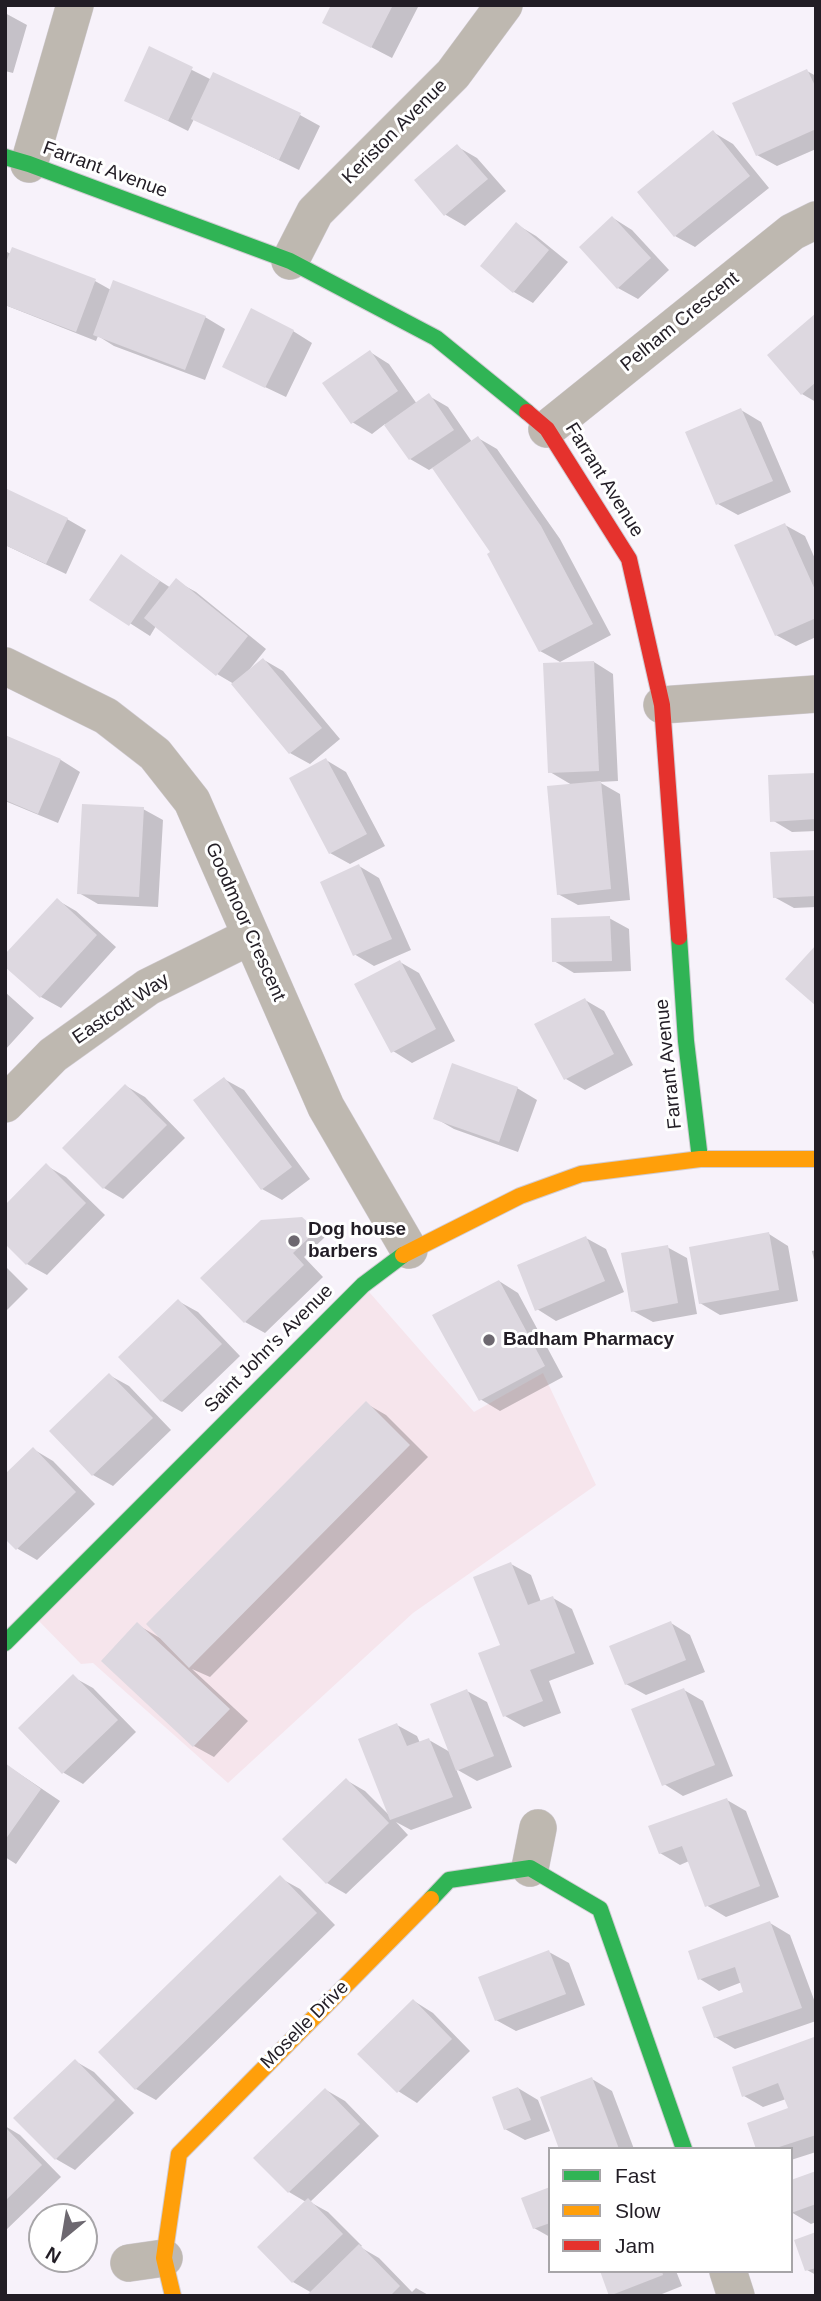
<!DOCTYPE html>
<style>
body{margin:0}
#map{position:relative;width:821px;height:2301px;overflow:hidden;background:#f7f2fa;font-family:Helvetica,sans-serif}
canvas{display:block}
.frame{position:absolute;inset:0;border:7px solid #221d25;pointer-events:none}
.legend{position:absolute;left:548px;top:2147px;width:245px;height:126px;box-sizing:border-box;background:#fff;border:2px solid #a7a5a8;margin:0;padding:9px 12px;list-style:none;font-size:21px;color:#221d25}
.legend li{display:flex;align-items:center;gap:14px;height:35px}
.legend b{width:35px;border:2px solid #a7a5a8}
.north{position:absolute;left:28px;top:2203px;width:70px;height:70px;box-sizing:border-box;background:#fff;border:2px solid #a7a5a8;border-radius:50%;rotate:210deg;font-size:19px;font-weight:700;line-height:28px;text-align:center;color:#221d25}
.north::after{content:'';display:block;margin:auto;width:24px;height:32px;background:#6d6870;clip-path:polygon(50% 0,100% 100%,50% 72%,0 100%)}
</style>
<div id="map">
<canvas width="821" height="2301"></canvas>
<div class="frame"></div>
<ul class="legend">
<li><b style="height:9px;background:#30b455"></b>Fast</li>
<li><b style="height:9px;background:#ff9f0a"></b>Slow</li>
<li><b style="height:9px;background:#e5322d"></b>Jam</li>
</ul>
<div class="north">N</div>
</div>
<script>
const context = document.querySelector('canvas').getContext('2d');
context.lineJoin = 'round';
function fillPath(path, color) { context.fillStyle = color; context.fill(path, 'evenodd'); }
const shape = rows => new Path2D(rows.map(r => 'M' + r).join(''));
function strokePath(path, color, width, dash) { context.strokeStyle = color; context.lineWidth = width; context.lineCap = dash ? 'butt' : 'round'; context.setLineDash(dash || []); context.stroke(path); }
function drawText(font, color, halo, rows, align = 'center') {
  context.font = font + ' Helvetica,sans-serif'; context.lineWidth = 6; context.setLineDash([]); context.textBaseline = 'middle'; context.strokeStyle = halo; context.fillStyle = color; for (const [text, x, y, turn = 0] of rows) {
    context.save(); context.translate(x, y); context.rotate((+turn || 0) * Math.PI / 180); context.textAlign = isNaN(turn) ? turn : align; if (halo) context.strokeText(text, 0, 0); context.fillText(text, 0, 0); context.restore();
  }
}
fillPath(shape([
 [363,1285,474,1412,543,1373,596,1485,413,1613,228,1783,93,1663,81,1664,33,1615]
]), '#f6e5ec');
fillPath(shape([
 [333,5,419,5,392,58,344,33],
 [5,13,27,25,13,73,5,71],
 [150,49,210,79,214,75,300,115,320,126,299,170,194,119,188,131,126,100],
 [807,71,816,76,816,149,777,166,757,155],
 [713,132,733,144,769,188,695,247,675,236],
 [458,147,477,158,506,191,465,226,446,215,417,181],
 [613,218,632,230,669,270,638,299,618,288],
 [516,224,536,236,568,262,533,303,514,292],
 [13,249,95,281,111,290,205,317,225,329,205,380,114,346,98,336,96,341,5,305,5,251,11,254],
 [816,315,816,402,802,394],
 [293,331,312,343,286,397,244,377],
 [370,352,389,364,417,404,429,396,448,407,472,442,478,438,497,449,560,539,611,635,560,662,540,651,493,553,434,467,429,470,410,459,385,424,372,434,352,422],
 [741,410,761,422,791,492,738,515,718,504],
 [67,519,86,530,66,574,5,545],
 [785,525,805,536,816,561,816,637,796,646,776,635],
 [121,556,171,588,176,581,196,592,266,649,249,670,264,660,283,671,340,739,310,764,290,753,234,684,217,674,156,626,150,636,92,599],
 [594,662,613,674,618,781,599,782,620,794,630,900,578,905,558,894,572,785,550,772],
 [5,737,61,760,80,772,58,823,5,801],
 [326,760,346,772,385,846,350,864,330,853],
 [816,775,816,831,792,832,772,820],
 [143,809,163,820,158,907,98,904,79,893],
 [816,852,816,907,794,908,774,897],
 [359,866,379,878,411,950,374,966,354,954],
 [57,900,76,911,116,947,61,1008,41,997,5,964],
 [609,918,629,929,631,971,574,973,554,961],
 [400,962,419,973,455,1041,412,1063,393,1051],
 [5,992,34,1018,5,1050],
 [585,1000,604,1011,633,1065,585,1090,566,1079],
 [224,1079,244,1090,310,1179,282,1200,262,1189],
 [126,1086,145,1097,185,1138,123,1199,104,1188],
 [517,1088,537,1100,518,1152,454,1129,435,1118],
 [47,1166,66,1177,105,1215,47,1275,27,1264],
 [302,1219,325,1237,304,1257,323,1277,265,1333,245,1322],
 [769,1234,788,1246,798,1301,720,1315,700,1303],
 [586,1238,606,1249,624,1292,556,1321,537,1309],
 [667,1247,687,1258,697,1314,653,1322,633,1311],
 [816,1250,816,1269,812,1251],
 [5,1266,28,1289,5,1312],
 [499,1281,518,1293,563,1377,500,1411,480,1399],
 [178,1301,198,1312,240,1356,182,1412,162,1401],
 [109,1375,129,1386,171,1430,113,1486,93,1475,51,1431],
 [367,1404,386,1415,428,1457,210,1677,192,1669,248,1721,214,1757,194,1746,103,1661,138,1625,160,1638],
 [33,1449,53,1461,95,1504,37,1560,18,1549,5,1536],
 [511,1564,531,1575,541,1602,553,1598,572,1609,594,1664,549,1681,561,1713,524,1727,505,1716,502,1646],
 [671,1623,690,1635,705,1672,646,1695,626,1684],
 [73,1677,93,1688,136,1732,83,1784,64,1773,20,1728],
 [684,1690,703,1701,733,1776,683,1796,664,1784],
 [467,1691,487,1702,512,1767,477,1781,456,1769,472,1808,411,1830,396,1822,408,1835,346,1894,327,1883,346,1780,365,1791,391,1817,397,1725,417,1736,420,1743,429,1740,450,1752],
 [5,1764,60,1801,16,1864,5,1857],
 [727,1800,746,1811,779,1897,726,1917,706,1905,689,1861,680,1865,660,1853],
 [280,1878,300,1889,335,1925,156,2100,136,2089,101,2052],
 [770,1923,790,1935,816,2005,816,2021,735,2049,715,2037,746,1993,742,1982,719,1991,700,1979],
 [549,1952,569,1963,585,2005,516,2031,496,2020],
 [414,2001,433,2013,470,2051,417,2103,398,2091],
 [814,2039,816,2040,816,2152,791,2160,791,2149,758,2149,790,2109,786,2099,763,2107,744,2096,734,2068],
 [75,2061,94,2072,134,2113,75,2170,56,2159],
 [592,2079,612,2091,634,2149,561,2149],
 [518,2088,538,2100,550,2131,525,2140,505,2129],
 [326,2090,345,2101,379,2136,310,2202,328,2212,362,2246,360,2247,379,2258,412,2292,416,2288,430,2296,308,2296,312,2293,293,2282,260,2247,306,2202,289,2192,256,2158],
 [5,2126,20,2135,61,2177,5,2231],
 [816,2173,816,2222,811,2224,791,2212],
 [550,2189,550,2237,534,2228],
 [816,2234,816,2275,807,2270],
 [602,2271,676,2271,682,2286,657,2296,613,2296]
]), '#0003');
fillPath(shape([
 [331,5,393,5,371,48,322,23],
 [149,46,193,67,168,121,124,101],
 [807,69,816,88,816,129,756,156,732,103],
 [213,72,301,113,279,160,191,119],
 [713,130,750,176,674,237,637,192],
 [457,144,488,179,444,216,414,180],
 [612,216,651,258,617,289,579,247],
 [516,222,549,250,513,293,480,266],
 [12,247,96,279,76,332,5,305,5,265],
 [113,280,206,316,185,370,93,335],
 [251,308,294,330,265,388,222,367],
 [816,313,816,382,801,395,767,355],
 [370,350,398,391,351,424,322,383],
 [429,393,454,430,409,460,384,425],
 [741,408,773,481,716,505,685,432],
 [478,436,541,526,593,624,539,652,487,554,490,552,432,468],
 [5,488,68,518,46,564,5,545],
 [785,523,816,592,816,618,775,636,734,545],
 [121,554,160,581,129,626,89,600],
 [176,578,248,636,216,676,144,618],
 [263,658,322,728,289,754,231,684],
 [594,661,599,771,548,773,543,663],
 [5,735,61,759,38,814,5,800],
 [326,758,367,834,329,854,289,778],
 [816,773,816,819,770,822,768,775],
 [601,781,611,889,557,895,547,786],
 [82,804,144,807,139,897,77,894],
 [816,850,816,896,773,898,770,852],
 [359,864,392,939,353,956,320,882],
 [57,898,97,935,40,998,5,967,5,954],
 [610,916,612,961,552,962,551,918],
 [816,945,816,1006,785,979],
 [400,960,436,1029,391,1053,354,984],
 [585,998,614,1054,564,1080,534,1024],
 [452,1063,518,1087,499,1142,433,1119],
 [224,1077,292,1167,261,1190,193,1100],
 [125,1084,167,1125,103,1189,62,1148],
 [46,1163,86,1203,26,1265,5,1244,5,1205],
 [302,1217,317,1230,293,1253,304,1265,244,1323,200,1278,261,1220],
 [769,1232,779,1290,699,1304,689,1247],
 [586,1236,605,1281,535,1311,517,1265],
 [668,1245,678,1303,631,1312,621,1253],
 [499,1280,545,1366,479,1401,432,1315],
 [178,1299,222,1344,161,1402,118,1357],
 [109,1373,153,1418,92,1476,49,1431],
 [366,1401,410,1445,189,1668,146,1624],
 [33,1447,76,1492,16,1550,5,1539,5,1474],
 [511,1562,528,1605,553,1596,575,1653,530,1670,543,1701,503,1717,478,1653,500,1645,473,1577],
 [671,1621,686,1660,625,1685,609,1646],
 [137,1622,230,1709,193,1747,101,1661],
 [73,1674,118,1720,62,1774,18,1728],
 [684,1688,715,1765,662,1786,631,1709],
 [467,1689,494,1756,456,1771,430,1704],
 [397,1723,407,1746,429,1738,453,1797,390,1820,358,1739],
 [5,1763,41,1789,5,1840],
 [346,1778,389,1823,326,1884,282,1839],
 [727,1798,760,1886,705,1907,682,1846,659,1854,648,1826],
 [280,1875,317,1913,135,2090,98,2052],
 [770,1921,802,2008,714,2038,702,2007,743,1992,735,1967,698,1980,688,1951],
 [549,1950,566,1994,495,2021,478,1977],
 [413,1999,452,2039,397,2093,357,2054],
 [814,2037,816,2135,773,2149,756,2149,747,2123,788,2108,778,2083,742,2097,732,2067],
 [75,2059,115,2100,55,2160,13,2118],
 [592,2077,619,2149,559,2149,540,2097],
 [518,2087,531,2120,504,2130,492,2097],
 [325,2088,360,2124,288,2193,253,2158],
 [5,2127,42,2165,5,2201],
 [816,2171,816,2204,791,2213,791,2180],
 [550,2187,550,2223,533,2229,521,2198],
 [308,2198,343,2234,292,2283,257,2247],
 [816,2232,816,2268,805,2271,794,2240],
 [359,2244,400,2286,390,2296,306,2296],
 [600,2271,662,2271,663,2275,609,2296]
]), '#ddd8e0');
const street = shape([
 [29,164,75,5],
 [290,261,315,212,453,74,504,5],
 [547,429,792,232,816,220],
 [5,666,106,716,155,754,192,801,326,1107,409,1250],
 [662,705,816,694],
 [5,1104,53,1055,148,987,251,936],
 [530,1868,538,1828],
 [129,2263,164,2258],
 [728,2271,736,2296]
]);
const fast = shape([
 [5,157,29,164,290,261,436,338,527,412],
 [679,937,686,1041,700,1159],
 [5,1643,363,1285,403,1255],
 [431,1899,449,1880,530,1868,600,1909,684,2149]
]);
const slow = shape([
 [403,1255,520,1196,581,1174,700,1159,816,1159],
 [173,2296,164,2258,179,2154,431,1899]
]);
const jam = shape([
 [527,412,547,429,629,559,662,705,679,937]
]);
strokePath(street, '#d1ccd3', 38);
strokePath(fast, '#d1ccd3', 18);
strokePath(slow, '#d1ccd3', 18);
strokePath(jam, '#d1ccd3', 18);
strokePath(street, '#beb8b0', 37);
strokePath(fast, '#30b455', 16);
strokePath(slow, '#ff9f0a', 16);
strokePath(jam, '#e5322d', 16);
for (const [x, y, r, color] of [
 [294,1241,7,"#6d6870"],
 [489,1340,7,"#6d6870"]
]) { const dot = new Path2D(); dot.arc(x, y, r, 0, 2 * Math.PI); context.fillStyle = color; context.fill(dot); strokePath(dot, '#fff', 2.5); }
drawText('19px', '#221d25', '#fff', [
 ["Keriston Avenue",395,132,-45],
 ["Farrant Avenue",105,170,20],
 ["Pelham Crescent",680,322,-39],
 ["Farrant Avenue",604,480,58],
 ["Goodmoor Crescent",245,922,66],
 ["Eastcott Way",121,1009,-34],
 ["Farrant Avenue",669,1064,-96],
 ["Saint John's Avenue",269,1349,-45],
 ["Moselle Drive",305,2025,-45]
]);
drawText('bold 19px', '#221d25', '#fff', [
 ["Dog house",308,1230],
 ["barbers",308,1252],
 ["Badham Pharmacy",503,1340]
], 'left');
</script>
